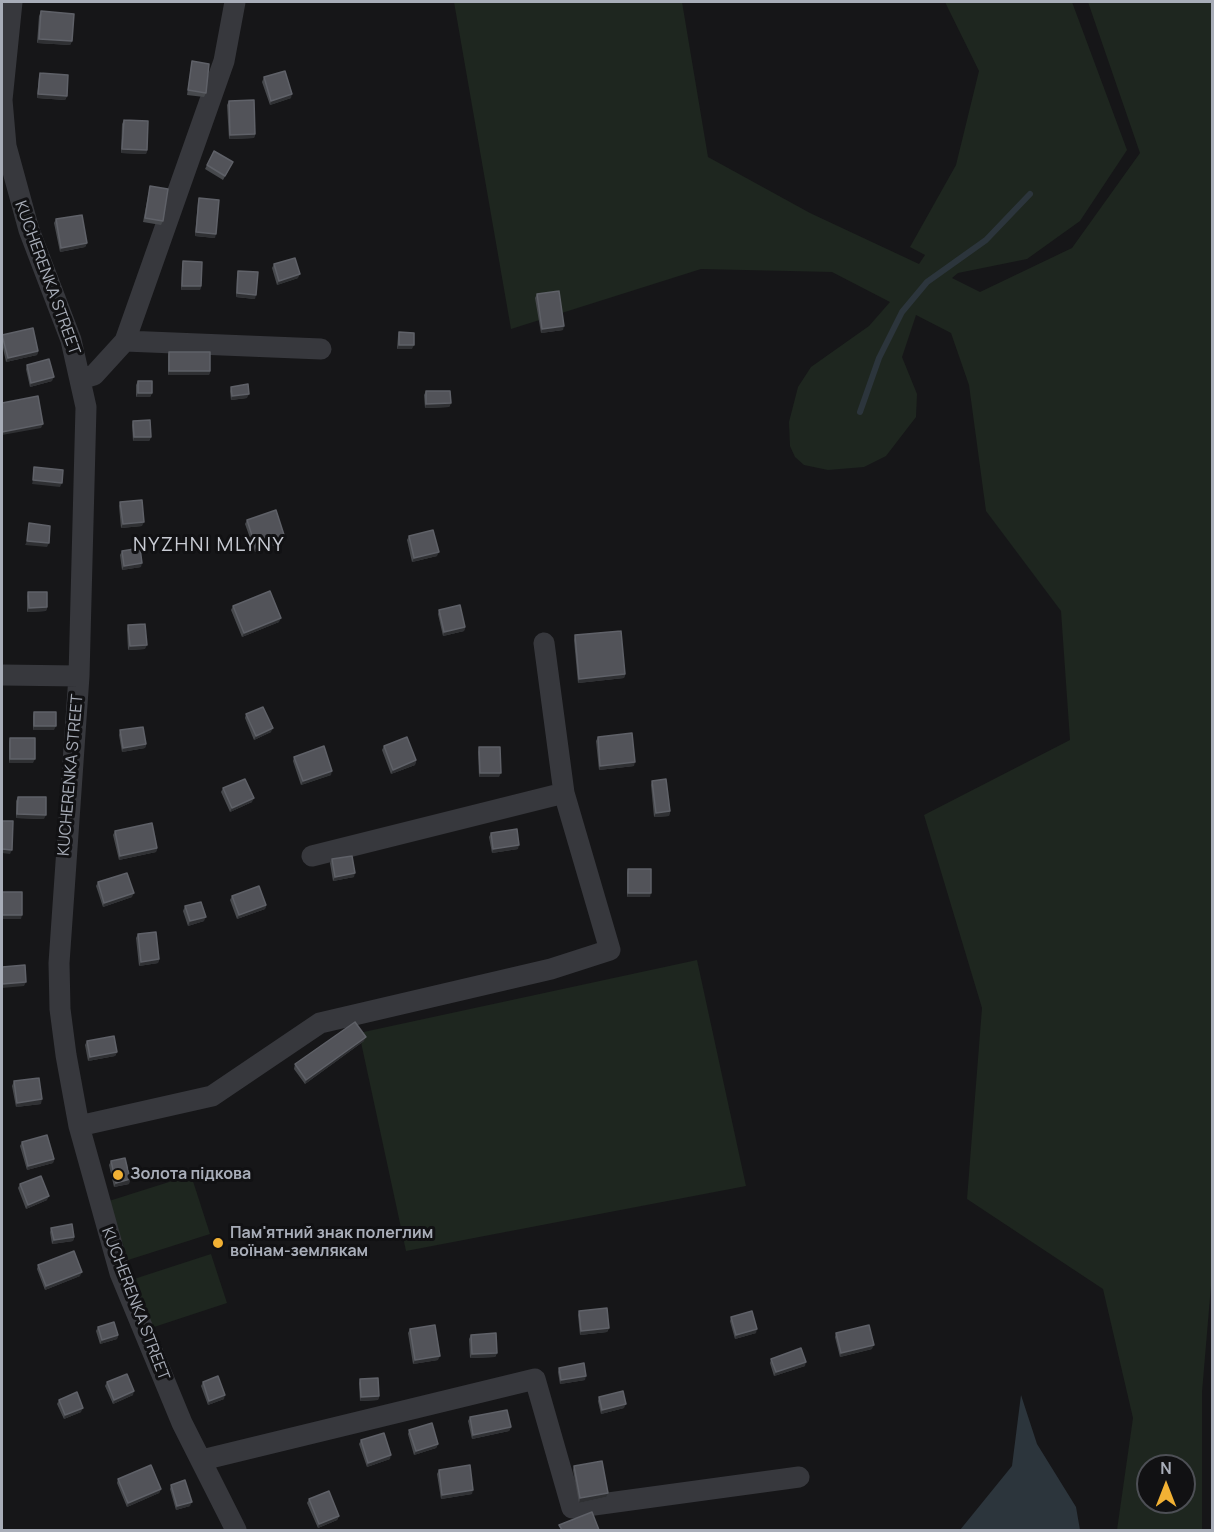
<!DOCTYPE html>
<meta charset="utf-8">
<style>
body{margin:0}
#map{position:relative;width:1214px;height:1532px;overflow:hidden;background:#161618;font-family:Manrope,sans-serif}
canvas{display:block}
.frame{position:absolute;inset:0;border:3px solid #a8adb8;pointer-events:none}
.north{position:absolute;left:1136px;top:1454px;width:60px;height:60px;box-sizing:border-box;background:#111113;border:2px solid #4d4f55;border-radius:50%;rotate:0deg;font-size:16px;font-weight:700;line-height:24px;text-align:center;color:#a8adb8}
.north::after{content:'';display:block;margin:auto;width:21px;height:27px;background:#f2b134;clip-path:polygon(50% 0,100% 100%,50% 72%,0 100%)}
</style>
<div id="map">
<canvas width="1214" height="1532"></canvas>
<div class="frame"></div>
<div class="north">N</div>
</div>
<script>
const context = document.querySelector('canvas').getContext('2d');
context.lineJoin = 'round';
function fillPath(path, color) { context.fillStyle = color; context.fill(path, 'evenodd'); }
const shape = rows => new Path2D(rows.map(r => 'M' + r).join(''));
function strokePath(path, color, width, dash) { context.strokeStyle = color; context.lineWidth = width; context.lineCap = dash ? 'butt' : 'round'; context.setLineDash(dash || []); context.stroke(path); }
function drawText(font, color, halo, rows, align = 'center') {
  context.font = font + ' Manrope,sans-serif'; context.lineWidth = 6; context.setLineDash([]); context.textBaseline = 'middle'; context.strokeStyle = halo; context.fillStyle = color; for (const [text, x, y, turn = 0] of rows) {
    context.save(); context.translate(x, y); context.rotate((+turn || 0) * Math.PI / 180); context.textAlign = isNaN(turn) ? turn : align; if (halo) context.strokeText(text, 0, 0); context.fillText(text, 0, 0); context.restore();
  }
}
fillPath(shape([
 [454,2,682,2,708,157,810,213,919,264,925,255,910,247,956,165,979,71,945,2,1072,2,1127,150,1080,221,1027,259,958,273,952,278,980,292,1072,248,1140,153,1088,2,1212,2,1212,1274,1202,1392,1202,1530,1117,1530,1133,1418,1103,1289,967,1199,982,1008,924,815,1070,740,1061,611,986,511,969,385,951,333,916,315,902,357,917,394,916,417,886,456,864,467,828,470,804,465,795,457,790,446,789,422,798,387,811,367,869,326,890,302,832,272,701,269,511,329],
 [1148,1466,1184,1466,1184,1502,1148,1502],
 [697,960,746,1186,406,1251,359,1033],
 [191,1175,210,1234,128,1260,109,1201],
 [211,1254,227,1303,151,1328,134,1279]
]), '#1e261f');
fillPath(shape([
 [1021,1395,1037,1444,1076,1507,1080,1530,960,1530,1012,1466]
]), '#2c353c');
strokePath(shape([
 [860,412,879,358,902,312,927,282,986,240,1030,194]
]), '#2c353c', 6);
strokePath(shape([
 [12,2,2,100,6,146,29,230,71,340,86,407,79,676,59,963,60,1009,66,1055,79,1126,120,1273,182,1423,236,1530],
 [125,341,321,349],
 [81,379,94,375,125,341,224,61,235,2],
 [2,675,79,676],
 [312,856,564,793],
 [79,1126,212,1096,320,1023,551,969,610,950,564,793,544,643],
 [202,1460,535,1379,572,1508,799,1477]
]), '#37383d', 21);
fillPath(shape([
 [41,11,72,41,70,45,37,43,39,16],
 [192,61,206,93,204,97,187,95,191,66],
 [40,73,67,96,65,100,37,98,39,77],
 [264,77,291,98,270,105,262,82],
 [229,101,255,134,254,138,229,139,227,105],
 [124,120,147,150,146,154,121,153,122,124],
 [233,162,223,180,205,169,207,165],
 [150,186,163,221,161,225,143,222],
 [199,198,215,238,195,236,198,202],
 [56,219,87,243,85,247,60,252,54,223],
 [183,261,201,286,200,290,181,290,182,265],
 [274,264,298,278,277,285,272,268],
 [238,271,255,299,236,297,237,275],
 [537,294,563,330,541,333,535,298],
 [399,332,412,349,397,349,398,336],
 [2,335,38,351,37,355,6,362,2,343],
 [169,352,210,371,209,375,168,375,168,356],
 [27,365,52,381,30,387,26,369],
 [138,381,152,393,150,397,136,397,136,385],
 [231,387,247,398,231,400,230,391],
 [426,391,451,403,449,407,425,408,424,395],
 [133,421,151,437,149,441,133,441,132,425],
 [120,502,142,526,121,528,119,506],
 [247,520,285,538,284,542,255,552,245,524],
 [409,536,437,556,412,562,407,540],
 [122,551,141,567,122,570,120,555],
 [28,592,47,607,46,611,27,612,27,596],
 [233,606,279,622,242,637,231,610],
 [439,610,465,627,464,631,443,636,438,614],
 [128,625,145,649,128,650,127,629],
 [575,635,625,674,624,678,578,683,574,640],
 [34,712,54,730,33,730,33,716],
 [246,714,271,732,254,740,245,718],
 [120,730,146,744,145,748,122,752,119,735],
 [598,737,634,766,599,770,596,741],
 [10,738,33,763,9,763,9,742],
 [384,746,416,760,415,765,391,774,382,750],
 [479,747,499,777,479,777,478,752],
 [294,757,331,775,301,785,293,761],
 [652,781,670,811,669,816,654,817,651,785],
 [223,788,252,802,230,812,221,792],
 [18,797,44,819,16,818,16,801],
 [115,831,157,848,156,852,119,860,113,835],
 [491,833,518,849,492,853,489,837],
 [332,859,354,877,333,881,330,863],
 [628,869,650,897,627,897,627,873],
 [98,882,132,897,103,907,96,886],
 [232,896,266,905,265,909,237,919,230,900],
 [185,906,204,921,188,926,183,911],
 [138,934,159,959,158,963,139,966,136,938],
 [87,1041,117,1052,115,1056,88,1061,85,1045],
 [364,1041,305,1084,294,1069,295,1064],
 [14,1081,41,1104,16,1107,12,1086],
 [22,1142,54,1159,53,1163,27,1170,20,1146],
 [111,1161,130,1179,129,1184,114,1187,109,1165],
 [20,1184,47,1200,26,1209,18,1188],
 [51,1228,74,1237,73,1241,52,1244,50,1232],
 [38,1265,80,1276,45,1290,37,1269],
 [579,1311,609,1328,607,1332,580,1335,578,1315],
 [731,1317,756,1333,735,1339,730,1321],
 [98,1327,118,1335,117,1339,100,1344,96,1331],
 [410,1329,438,1360,413,1364,408,1333],
 [836,1333,872,1349,840,1357,835,1337],
 [471,1335,497,1353,495,1357,470,1358,469,1339],
 [771,1359,805,1366,774,1376,770,1363],
 [559,1368,585,1380,560,1384,558,1372],
 [360,1379,379,1396,378,1400,360,1401,359,1383],
 [107,1382,133,1395,113,1404,105,1386],
 [203,1382,224,1399,208,1405,201,1386],
 [599,1397,624,1408,601,1414,598,1401],
 [59,1400,81,1412,64,1419,57,1404],
 [470,1417,511,1427,509,1431,472,1439,468,1421],
 [409,1430,438,1444,436,1448,414,1455,408,1434],
 [361,1440,390,1459,367,1467,359,1444],
 [574,1466,606,1497,579,1503,573,1470],
 [439,1470,472,1494,441,1499,437,1474],
 [118,1479,161,1489,159,1493,127,1507,117,1483],
 [171,1485,190,1506,176,1510,170,1489],
 [309,1499,339,1516,337,1520,318,1528,307,1503]
]), '#47494d');
fillPath(shape([
 [39,39,72,41,70,45,37,43],
 [38,94,67,96,65,100,37,98],
 [292,94,291,98,270,105,271,101],
 [255,134,254,138,229,139,230,135],
 [122,149,147,150,146,154,121,153],
 [196,232,216,234,215,238,195,236],
 [87,243,85,247,60,252,61,248],
 [300,274,298,278,277,285,279,281],
 [182,286,201,286,200,290,181,290],
 [237,293,256,295,255,299,236,297],
 [564,326,563,330,541,333,542,329],
 [399,345,414,345,412,349,397,349],
 [38,351,37,355,6,362,8,358],
 [169,371,210,371,209,375,168,375],
 [54,377,52,381,30,387,31,383],
 [138,393,152,393,150,397,136,397],
 [249,394,247,398,231,400,232,396],
 [451,403,449,407,425,408,426,404],
 [43,424,41,428,2,435,2,432],
 [134,437,151,437,149,441,133,441],
 [33,480,62,483,60,487,32,484],
 [144,522,142,526,121,528,123,524],
 [285,538,284,542,255,552,256,548],
 [27,541,49,543,47,547,25,545],
 [439,552,437,556,412,562,414,558],
 [142,563,141,567,122,570,124,566],
 [47,607,46,611,27,612,29,608],
 [281,618,279,622,242,637,244,633],
 [465,627,464,631,443,636,444,632],
 [147,645,145,649,128,650,130,646],
 [625,674,624,678,578,683,579,679],
 [34,726,56,726,54,730,33,730],
 [273,728,271,732,254,740,256,736],
 [146,744,145,748,122,752,123,748],
 [10,759,35,759,33,763,9,763],
 [416,760,415,765,391,774,393,770],
 [635,762,634,766,599,770,600,766],
 [332,771,331,775,301,785,303,781],
 [480,773,501,773,499,777,479,777],
 [254,798,252,802,230,812,232,808],
 [670,811,669,816,654,817,656,813],
 [17,814,46,815,44,819,16,818],
 [519,845,518,849,492,853,493,849],
 [157,848,156,852,119,860,120,856],
 [2,849,12,850,10,854,2,853],
 [355,873,354,877,333,881,335,877],
 [134,893,132,897,103,907,104,903],
 [628,893,651,893,650,897,627,897],
 [266,905,265,909,237,919,239,915],
 [2,915,22,915,21,919,2,919],
 [206,917,204,921,188,926,190,921],
 [159,959,158,963,139,966,141,962],
 [26,982,24,986,2,988,2,984],
 [366,1037,364,1041,305,1084,306,1080],
 [117,1052,115,1056,88,1061,90,1057],
 [42,1099,41,1104,16,1107,17,1103],
 [54,1159,53,1163,27,1170,28,1166],
 [130,1179,129,1184,114,1187,116,1183],
 [49,1196,47,1200,26,1209,28,1205],
 [74,1237,73,1241,52,1244,54,1240],
 [82,1272,80,1276,45,1290,46,1286],
 [609,1328,607,1332,580,1335,581,1331],
 [757,1329,756,1333,735,1339,736,1335],
 [118,1335,117,1339,100,1344,102,1340],
 [874,1345,872,1349,840,1357,841,1353],
 [497,1353,495,1357,470,1358,472,1354],
 [440,1356,438,1360,413,1364,415,1360],
 [806,1362,805,1366,774,1376,776,1372],
 [586,1376,585,1380,560,1384,561,1380],
 [134,1391,133,1395,113,1404,114,1400],
 [225,1395,224,1399,208,1405,209,1401],
 [379,1396,378,1400,360,1401,361,1397],
 [626,1404,624,1408,601,1414,602,1410],
 [83,1408,81,1412,64,1419,65,1415],
 [511,1427,509,1431,472,1439,473,1435],
 [438,1444,436,1448,414,1455,416,1451],
 [391,1455,390,1459,367,1467,368,1463],
 [161,1489,159,1493,127,1507,128,1503],
 [473,1490,472,1494,441,1499,442,1495],
 [608,1493,606,1497,579,1503,580,1498],
 [192,1502,190,1506,176,1510,177,1506],
 [339,1516,337,1520,318,1528,319,1524]
]), '#2f3033');
const building = shape([
 [41,11,74,14,72,41,39,39,41,11],
 [192,61,209,64,206,93,188,90,192,61],
 [285,71,292,94,271,101,264,77,285,71],
 [40,73,68,75,67,96,38,94,40,73],
 [254,100,255,134,230,135,229,101,254,100],
 [124,120,148,121,147,150,122,149,124,120],
 [214,151,233,162,225,176,207,165,214,151],
 [150,186,168,189,163,221,145,218,150,186],
 [199,198,219,200,216,234,196,232,199,198],
 [82,215,87,243,61,248,56,219,82,215],
 [295,258,300,274,279,281,274,264,295,258],
 [183,261,202,262,201,286,182,286,183,261],
 [238,271,258,272,256,295,237,293,238,271],
 [559,291,564,326,542,329,537,294,559,291],
 [33,328,38,351,8,358,2,335,33,328],
 [399,332,414,333,414,345,399,345,399,332],
 [169,352,210,352,210,371,169,371,169,352],
 [49,359,54,377,31,383,27,365,49,359],
 [138,381,152,381,152,393,138,393,138,381],
 [248,384,249,394,232,396,231,387,248,384],
 [426,391,450,391,451,403,426,404,426,391],
 [38,396,43,424,2,432,2,403,38,396],
 [150,420,151,437,134,437,133,421,150,420],
 [34,467,63,470,62,483,33,480,34,467],
 [142,500,144,522,123,524,120,502,142,500],
 [276,510,285,538,256,548,247,520,276,510],
 [29,523,50,526,49,543,27,541,29,523],
 [433,530,439,552,414,558,409,536,433,530],
 [140,548,142,563,124,566,122,551,140,548],
 [270,591,281,618,244,633,233,606,270,591],
 [28,592,47,592,47,607,29,608,28,592],
 [460,605,465,627,444,632,439,610,460,605],
 [145,624,147,645,130,646,128,625,145,624],
 [621,631,625,674,579,679,575,635,621,631],
 [263,707,273,728,256,736,246,714,263,707],
 [34,712,56,712,56,726,34,726,34,712],
 [143,727,146,744,123,748,120,730,143,727],
 [632,733,635,762,600,766,598,737,632,733],
 [407,737,416,760,393,770,384,746,407,737],
 [10,738,35,738,35,759,10,759,10,738],
 [324,746,332,771,303,781,294,757,324,746],
 [479,747,500,747,501,773,480,773,479,747],
 [245,779,254,798,232,808,223,788,245,779],
 [666,779,670,811,656,813,652,781,666,779],
 [18,797,46,797,46,815,17,814,18,797],
 [2,821,13,821,12,850,2,849,2,821],
 [152,823,157,848,120,856,115,831,152,823],
 [517,829,519,845,493,849,491,833,517,829],
 [352,856,355,873,335,877,332,859,352,856],
 [628,869,651,869,651,893,628,893,628,869],
 [127,873,134,893,104,903,98,882,127,873],
 [259,886,266,905,239,915,232,896,259,886],
 [2,892,22,892,22,915,2,915,2,892],
 [201,902,206,917,190,921,185,906,201,902],
 [156,932,159,959,141,962,138,934,156,932],
 [25,965,26,982,2,984,2,967,25,965],
 [355,1022,366,1037,306,1080,295,1064,355,1022],
 [114,1036,117,1052,90,1057,87,1041,114,1036],
 [39,1078,42,1099,17,1103,14,1081,39,1078],
 [47,1135,54,1159,28,1166,22,1142,47,1135],
 [125,1158,130,1179,116,1183,111,1161,125,1158],
 [41,1176,49,1196,28,1205,20,1184,41,1176],
 [72,1224,74,1237,54,1240,51,1228,72,1224],
 [74,1251,82,1272,46,1286,38,1265,74,1251],
 [607,1308,609,1328,581,1331,579,1311,607,1308],
 [752,1311,757,1329,736,1335,731,1317,752,1311],
 [114,1322,118,1335,102,1340,98,1327,114,1322],
 [435,1325,440,1356,415,1360,410,1329,435,1325],
 [869,1325,874,1345,841,1353,836,1333,869,1325],
 [496,1333,497,1353,472,1354,471,1335,496,1333],
 [801,1348,806,1362,776,1372,771,1359,801,1348],
 [584,1363,586,1376,561,1380,559,1368,584,1363],
 [127,1374,134,1391,114,1400,107,1382,127,1374],
 [218,1376,225,1395,209,1401,203,1382,218,1376],
 [378,1378,379,1396,361,1397,360,1379,378,1378],
 [623,1391,626,1404,602,1410,599,1397,623,1391],
 [77,1392,83,1408,65,1415,59,1400,77,1392],
 [507,1410,511,1427,473,1435,470,1417,507,1410],
 [432,1423,438,1444,416,1451,409,1430,432,1423],
 [384,1433,391,1455,368,1463,361,1440,384,1433],
 [602,1461,608,1493,580,1498,574,1466,602,1461],
 [151,1465,161,1489,128,1503,118,1479,151,1465],
 [470,1465,473,1490,442,1495,439,1470,470,1465],
 [185,1480,192,1502,177,1506,171,1485,185,1480],
 [329,1491,339,1516,319,1524,309,1499,329,1491],
 [592,1512,599,1530,562,1530,559,1525,592,1512]
]);
fillPath(building, '#525359');
strokePath(building, '#5f6168', 1.5);
for (const [x, y, r, color] of [
 [118,1175,6,"#f2b134"],
 [218,1243,6,"#f2b134"]
]) { const dot = new Path2D(); dot.arc(x, y, r, 0, 2 * Math.PI); context.fillStyle = color; context.fill(dot); strokePath(dot, '#111113', 2); }
drawText('16px', '#a8adb8', '#111113', [
 ["KUCHERENKA STREET",47,278,70],
 ["KUCHERENKA STREET",71,775,-85],
 ["KUCHERENKA STREET",135,1304,69]
]);
drawText('bold 16px', '#a8adb8', '#111113', [
 ["Золота підкова",130,1175],
 ["Пам'ятний знак полеглим",230,1234],
 ["воїнам-землякам",230,1252]
], 'left');
context.letterSpacing = '1.5px';
drawText('20px', '#c9ccd4', '#111113', [
 ["NYZHNI MLYNY",209,545]
]);
context.letterSpacing = '0px';
</script>
